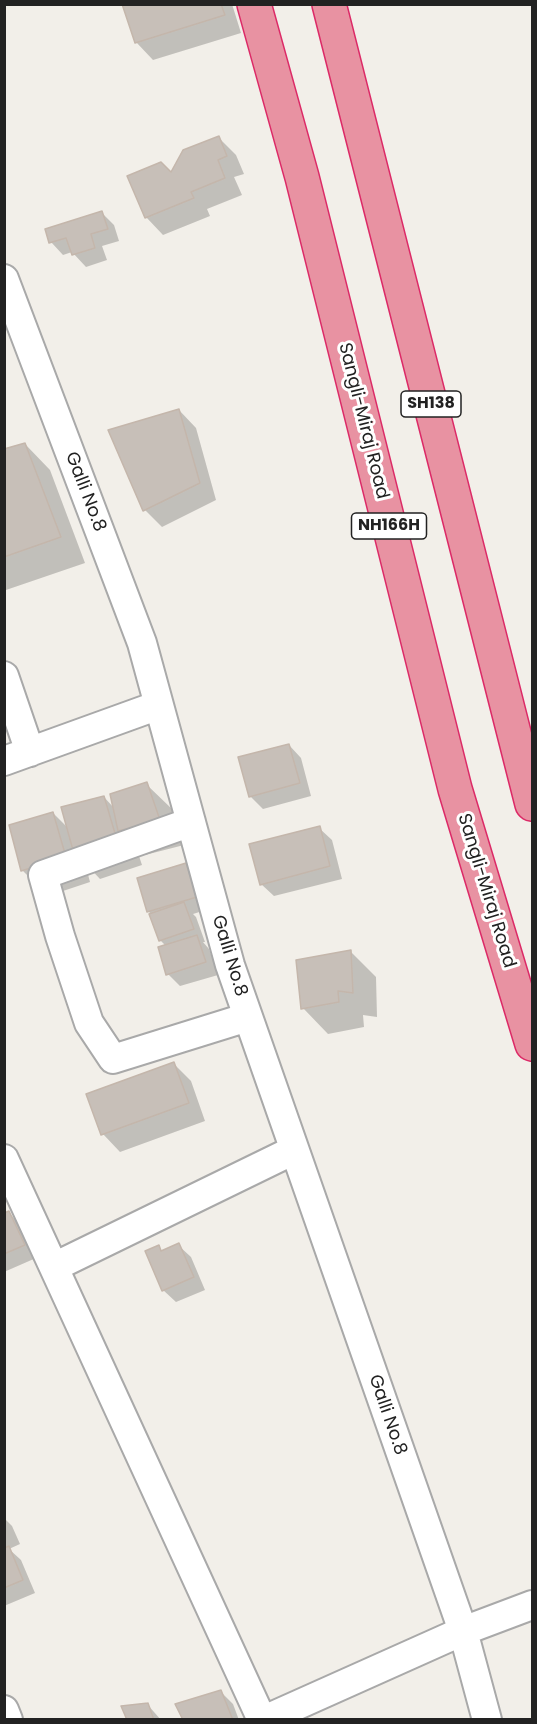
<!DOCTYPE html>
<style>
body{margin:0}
#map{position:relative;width:537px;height:1724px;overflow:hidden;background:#f2efe9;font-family:Poppins,sans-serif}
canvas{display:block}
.frame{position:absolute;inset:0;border:6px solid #222;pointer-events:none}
</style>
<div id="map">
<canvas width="537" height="1724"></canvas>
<div class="frame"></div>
</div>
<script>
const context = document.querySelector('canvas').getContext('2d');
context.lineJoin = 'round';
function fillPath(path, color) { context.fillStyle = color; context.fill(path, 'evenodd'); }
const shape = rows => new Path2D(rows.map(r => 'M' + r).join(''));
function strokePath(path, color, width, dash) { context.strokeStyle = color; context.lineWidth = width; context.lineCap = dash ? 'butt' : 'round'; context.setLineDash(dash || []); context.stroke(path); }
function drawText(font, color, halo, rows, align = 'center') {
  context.font = font + ' Poppins,sans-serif'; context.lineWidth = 6; context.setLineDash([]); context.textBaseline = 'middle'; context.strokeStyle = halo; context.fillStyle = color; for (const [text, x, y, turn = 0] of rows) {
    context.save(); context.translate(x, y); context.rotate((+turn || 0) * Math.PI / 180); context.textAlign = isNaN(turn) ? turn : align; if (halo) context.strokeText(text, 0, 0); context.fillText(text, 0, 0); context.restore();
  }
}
fillPath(shape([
 [124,4,232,4,241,33,153,60,136,42],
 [218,137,236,155,244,174,234,177,242,195,207,209,210,216,163,235,146,217,172,174],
 [102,213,114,225,119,241,102,246,107,260,86,267,72,252,63,255,51,242],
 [179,410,196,428,216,500,162,527,145,510],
 [25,444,50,470,85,563,6,590,4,588,4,450],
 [289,745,301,758,311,796,263,809,250,796],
 [146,784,172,809,184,845,145,855,136,847,142,865,100,879,85,863,90,882,48,896,22,870,53,813,69,829,104,797,114,808],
 [319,828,332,840,342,879,274,896,261,884],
 [186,864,198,877,209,909,193,914,196,917,205,942,203,942,209,949,218,975,180,986,168,974,166,946,160,940,151,914,149,912,138,879],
 [351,952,376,977,377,1017,363,1015,364,1027,328,1034,303,1008],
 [174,1064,191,1081,205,1121,120,1152,103,1134],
 [9,1213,21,1225,36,1258,4,1272,4,1215],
 [178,1245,191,1257,205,1290,176,1302,163,1290,159,1247,163,1252],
 [4,1518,12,1526,20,1544,9,1549,21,1560,35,1593,4,1606],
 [221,1692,233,1704,239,1720,184,1720],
 [147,1704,161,1720,129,1720]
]), '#0003');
const building = shape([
 [122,4,221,4,225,15,135,43,122,4],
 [219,136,227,156,218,160,225,178,191,192,194,198,145,218,127,176,161,162,171,172,183,150,219,136],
 [102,211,108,229,91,234,95,248,72,255,66,238,49,243,45,229,102,211],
 [179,409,200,483,143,511,108,430,179,409],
 [25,443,61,537,4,557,4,449,25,443],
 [289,744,300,783,249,797,238,757,289,744],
 [147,782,160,820,118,831,110,794,147,782],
 [104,796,117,840,74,854,61,807,104,796],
 [53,812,66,857,21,871,9,825,53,812],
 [320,826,330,866,260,885,249,844,320,826],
 [186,863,197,897,147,912,137,878,186,863],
 [184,902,194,929,159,941,149,914,184,902],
 [197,935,206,962,166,975,158,947,197,935],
 [351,950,353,993,338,991,339,1002,301,1009,296,960,351,950],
 [174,1062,189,1103,101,1135,86,1094,174,1062],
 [9,1211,25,1245,4,1254,4,1213,9,1211],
 [179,1243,194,1277,162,1291,145,1251,159,1245,161,1251,179,1243],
 [9,1546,23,1580,4,1588,4,1548,9,1546],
 [221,1690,233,1720,183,1720,175,1704,221,1690],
 [148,1703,154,1720,127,1720,121,1706,148,1703]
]);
fillPath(building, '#c7bfb8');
strokePath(building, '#c4b6ab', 1.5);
const street = shape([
 [4,279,142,643,230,965,463,1631,487,1720],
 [4,676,30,752],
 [4,761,159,705],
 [191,822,43,875,60,936,89,1023,113,1059,248,1017],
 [4,1159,262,1720],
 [54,1267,294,1150],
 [4,1710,8,1720],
 [264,1720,463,1631,532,1605]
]);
const highway = shape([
 [254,4,302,177,455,789,532,1044],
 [329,4,532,804]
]);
strokePath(street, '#a9a9a9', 32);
strokePath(highway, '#dc2a67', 36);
strokePath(street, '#fff', 28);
strokePath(highway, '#e892a2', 33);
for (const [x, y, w] of [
 [431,404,60],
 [389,526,75]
]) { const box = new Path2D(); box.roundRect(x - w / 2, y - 13, w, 26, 4.5); context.fillStyle = '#fff'; context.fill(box); strokePath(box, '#222', 1.5); }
drawText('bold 16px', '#222', null, [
 ["SH138",431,404],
 ["NH166H",389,526]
]);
drawText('18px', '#222', '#fff', [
 ["Sangli-Miraj Road",363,421,76],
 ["Galli No.8",85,492,69],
 ["Sangli-Miraj Road",486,891,73],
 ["Galli No.8",229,956,73],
 ["Galli No.8",387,1415,71]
]);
</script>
